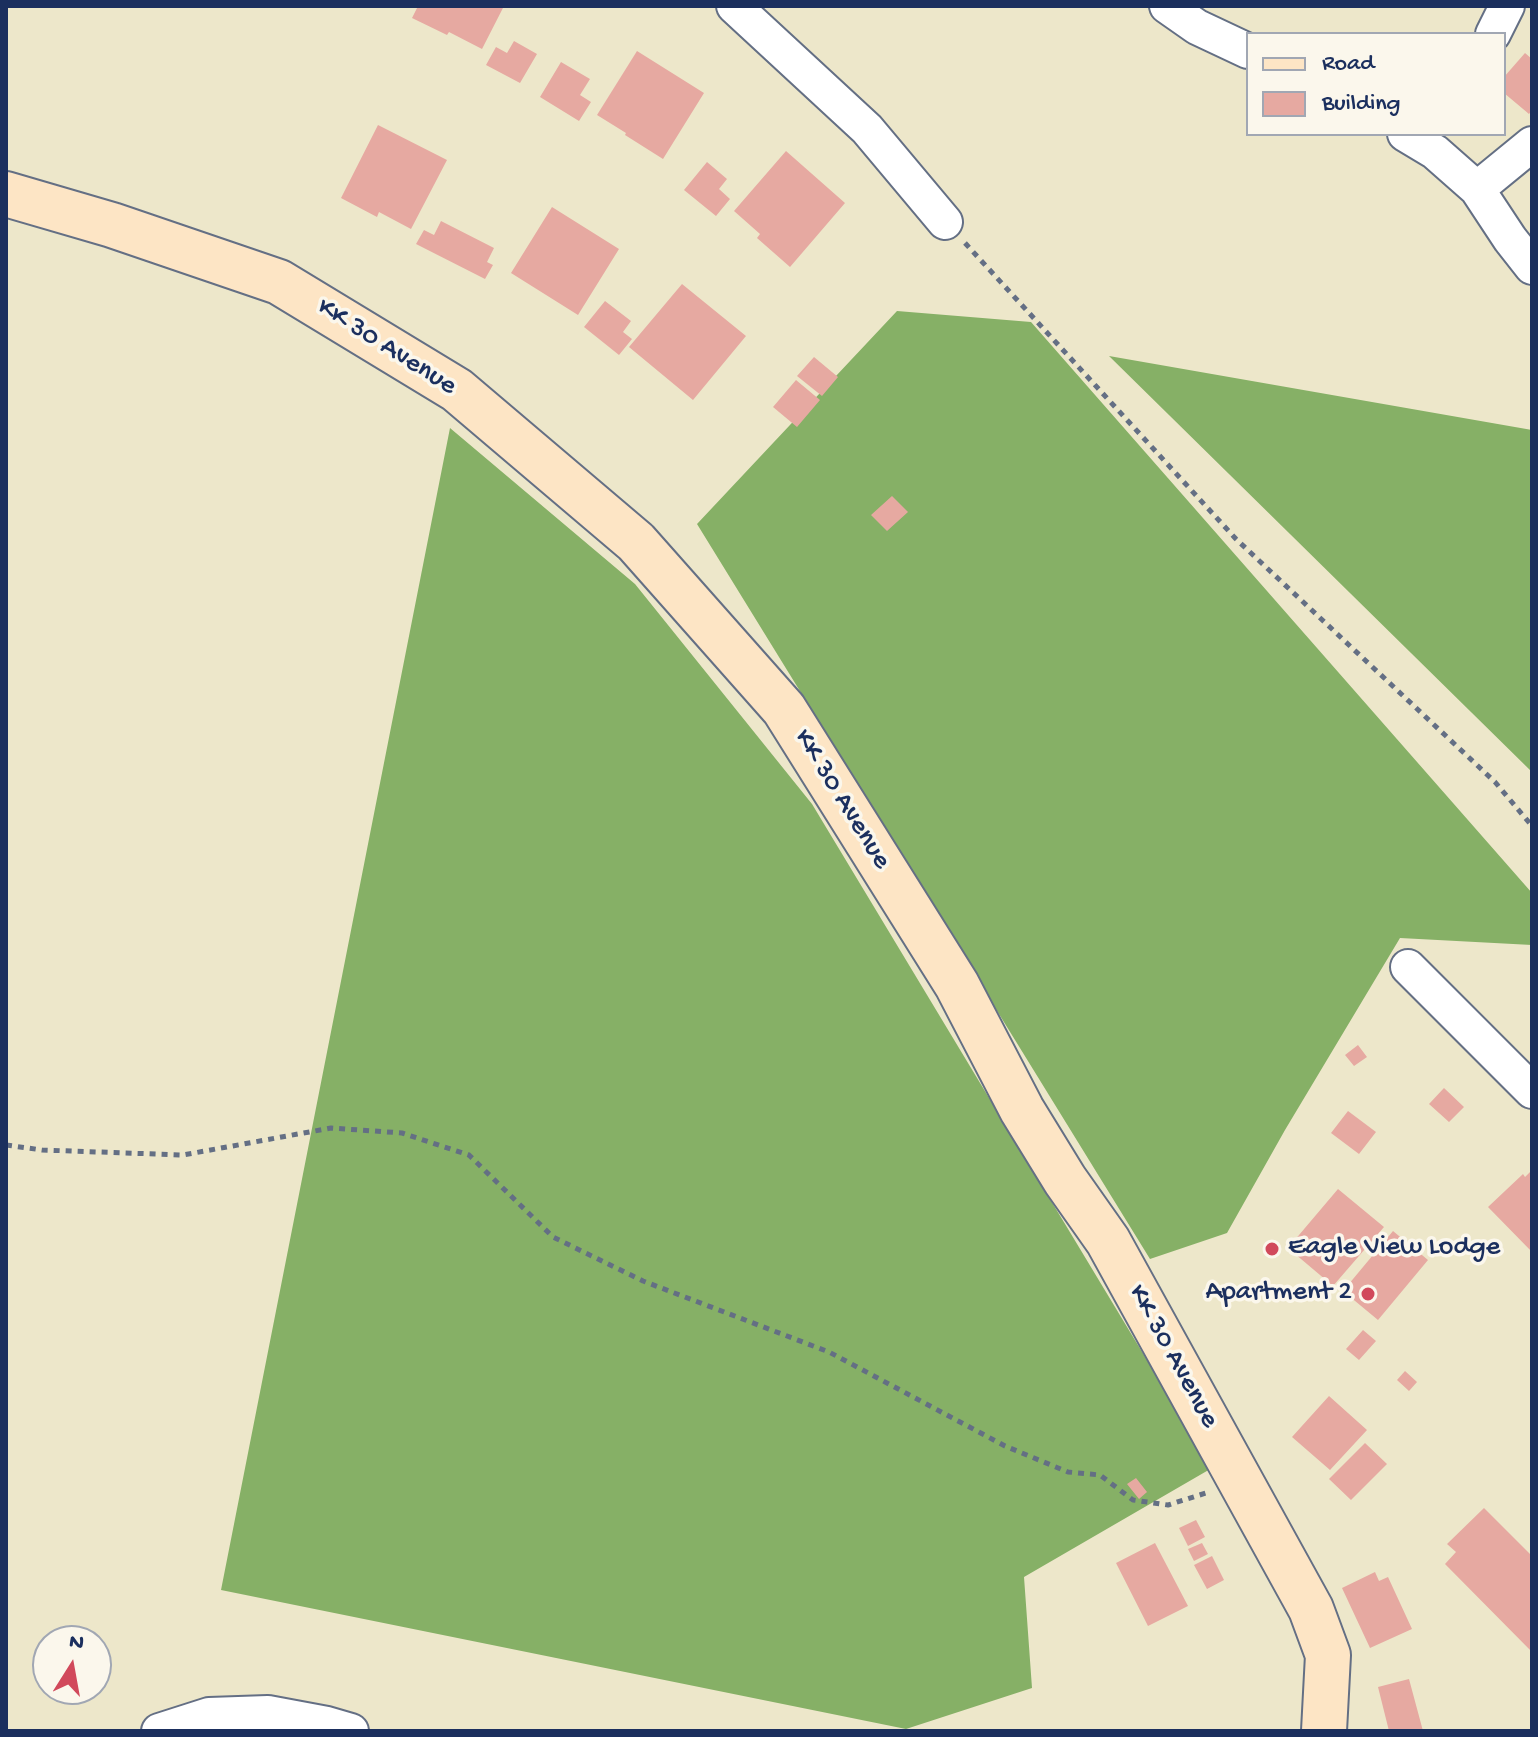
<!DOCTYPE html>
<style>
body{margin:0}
#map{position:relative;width:1538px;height:1737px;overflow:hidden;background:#ede7ca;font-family:"Gochi Hand",sans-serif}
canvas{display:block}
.frame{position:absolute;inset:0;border:8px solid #1b2f5e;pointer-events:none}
.legend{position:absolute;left:1246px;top:32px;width:260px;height:104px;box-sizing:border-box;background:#fbf7ec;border:2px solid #a1a7b3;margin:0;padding:10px 14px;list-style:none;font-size:24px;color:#1b2f5e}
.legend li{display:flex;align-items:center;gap:16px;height:40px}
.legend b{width:40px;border:2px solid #a1a7b3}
.north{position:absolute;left:32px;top:1625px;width:80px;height:80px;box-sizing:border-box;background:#fbf7ec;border:2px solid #a1a7b3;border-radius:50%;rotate:11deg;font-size:22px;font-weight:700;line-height:32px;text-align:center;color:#1b2f5e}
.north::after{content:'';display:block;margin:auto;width:28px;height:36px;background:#d1495b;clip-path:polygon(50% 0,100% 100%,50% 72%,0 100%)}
</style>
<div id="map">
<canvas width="1538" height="1737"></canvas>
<div class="frame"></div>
<ul class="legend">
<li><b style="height:10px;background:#fde5c5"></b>Road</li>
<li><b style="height:22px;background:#e6a9a1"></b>Building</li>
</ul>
<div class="north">N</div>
</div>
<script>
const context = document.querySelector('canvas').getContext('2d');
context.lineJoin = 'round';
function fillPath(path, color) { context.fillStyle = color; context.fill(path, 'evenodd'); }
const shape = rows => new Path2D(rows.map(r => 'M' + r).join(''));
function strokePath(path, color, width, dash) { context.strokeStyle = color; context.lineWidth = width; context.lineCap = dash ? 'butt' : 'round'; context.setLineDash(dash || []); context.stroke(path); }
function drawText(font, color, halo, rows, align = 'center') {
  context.font = font + ' "Gochi Hand",sans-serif'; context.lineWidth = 7; context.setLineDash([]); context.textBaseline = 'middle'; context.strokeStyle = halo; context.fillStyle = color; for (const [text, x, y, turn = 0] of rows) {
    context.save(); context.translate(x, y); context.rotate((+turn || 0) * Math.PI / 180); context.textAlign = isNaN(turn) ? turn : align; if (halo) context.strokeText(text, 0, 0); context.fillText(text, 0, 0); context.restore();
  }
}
fillPath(shape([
 [897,311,1031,322,1532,893,1532,945,1400,938,1285,1130,1227,1233,1150,1259,697,524],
 [1109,356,1532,430,1532,772],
 [450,428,635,584,812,804,1212,1468,1024,1577,1032,1688,906,1729,221,1590]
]), '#86b066');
fillPath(shape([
 [418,6,504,6,482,49,449,32,447,35,412,18],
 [514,41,537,54,520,83,486,65,496,47,507,53],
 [637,51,704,93,663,159,625,135,626,133,597,115],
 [1525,53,1532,59,1532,110,1529,114,1504,93,1504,77],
 [561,62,590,79,580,95,591,102,579,121,540,97],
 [378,125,447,160,411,229,379,212,377,217,341,198],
 [786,151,845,203,790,267,757,238,760,234,734,211],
 [707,162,727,179,719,189,730,199,716,216,684,190],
 [552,207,619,249,578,315,511,273],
 [441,221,494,248,487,262,493,265,485,279,416,244,424,230,434,235],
 [682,284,746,336,693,400,629,347],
 [605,301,631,321,623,332,632,339,619,355,584,327],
 [814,357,838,377,822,396,797,376],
 [796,380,820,400,797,427,773,407],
 [892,496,908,512,887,531,871,515],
 [1358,1045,1367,1057,1354,1066,1345,1055],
 [1444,1088,1464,1107,1449,1122,1429,1104],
 [1348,1111,1376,1132,1359,1154,1331,1133],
 [1532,1170,1532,1252,1488,1207,1523,1174,1525,1177],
 [1338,1189,1384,1227,1333,1286,1288,1248],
 [1393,1231,1428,1260,1378,1320,1343,1291],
 [1363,1330,1376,1341,1359,1360,1346,1349],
 [1405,1371,1417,1382,1409,1391,1397,1380],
 [1329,1396,1367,1430,1330,1470,1292,1437],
 [1365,1443,1387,1464,1351,1500,1329,1479],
 [1136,1478,1147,1492,1139,1499,1127,1484],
 [1484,1508,1532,1556,1532,1652,1445,1564,1456,1552,1447,1544],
 [1196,1520,1205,1537,1188,1546,1179,1528],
 [1155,1543,1188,1606,1148,1626,1116,1563],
 [1202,1543,1208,1554,1194,1561,1188,1549],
 [1212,1556,1224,1580,1207,1589,1194,1565],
 [1375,1572,1379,1581,1388,1577,1412,1629,1370,1648,1342,1588],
 [1409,1679,1423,1731,1389,1731,1378,1687]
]), '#e6a9a1');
const minor = shape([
 [734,6,867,129,945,222],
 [1167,6,1197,27,1248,51],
 [1493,34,1507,6],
 [1405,134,1435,152,1477,189,1510,239,1532,267],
 [1477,189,1532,144],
 [1408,967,1532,1091],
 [159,1731,209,1715,268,1713,327,1724,351,1731]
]);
const secondary = shape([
 [6,194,112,225,279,282,457,390,636,542,784,709,957,985,1022,1110,1065,1180,1108,1241,1311,1609,1328,1655,1324,1731]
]);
strokePath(minor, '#646f84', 38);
strokePath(secondary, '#646f84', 48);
strokePath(shape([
 [965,243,1236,539,1495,782,1532,826],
 [6,1145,42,1150,183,1155,331,1128,402,1133,469,1155,553,1237,643,1281,829,1352,1005,1446,1068,1472,1100,1475,1133,1500,1168,1505,1206,1493]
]), '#646f84', 5, [6, 6]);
strokePath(minor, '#fff', 34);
strokePath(secondary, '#fde5c5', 44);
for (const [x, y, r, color] of [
 [1272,1249,8,"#d1495b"],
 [1368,1294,8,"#d1495b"]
]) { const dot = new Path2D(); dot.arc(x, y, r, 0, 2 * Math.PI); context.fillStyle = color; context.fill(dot); strokePath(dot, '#fbf7ec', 3); }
drawText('28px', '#1b2f5e', '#fbf7ec', [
 ["KK 30 Avenue",386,348,32],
 ["KK 30 Avenue",841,800,58],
 ["KK 30 Avenue",1172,1357,61]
]);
drawText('28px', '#1b2f5e', '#fbf7ec', [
 ["Eagle View Lodge",1288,1249],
 ["Apartment 2",1352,1294,"right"]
], 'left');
</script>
